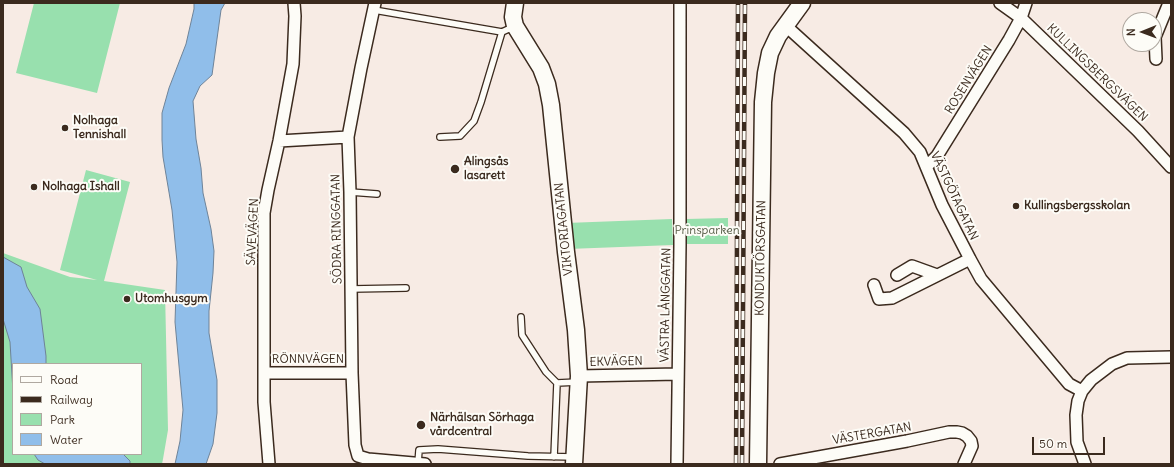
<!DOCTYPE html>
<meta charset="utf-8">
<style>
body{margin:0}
#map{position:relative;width:1174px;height:467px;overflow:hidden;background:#f7ebe4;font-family:Delius,sans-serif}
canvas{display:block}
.frame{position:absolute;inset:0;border:4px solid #3b2a1e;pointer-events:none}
.legend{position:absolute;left:12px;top:363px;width:130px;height:92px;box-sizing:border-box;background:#fdfcf7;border:1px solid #afa8a0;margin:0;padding:5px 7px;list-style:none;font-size:12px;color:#3b2a1e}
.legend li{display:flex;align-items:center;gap:8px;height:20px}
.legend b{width:20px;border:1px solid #afa8a0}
.north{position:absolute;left:1122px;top:12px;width:40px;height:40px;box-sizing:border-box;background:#fdfcf7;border:1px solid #afa8a0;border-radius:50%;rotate:269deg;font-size:11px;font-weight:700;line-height:16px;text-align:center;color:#3b2a1e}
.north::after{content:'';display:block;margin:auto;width:14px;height:18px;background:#3b2a1e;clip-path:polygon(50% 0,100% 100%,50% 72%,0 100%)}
.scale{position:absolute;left:1032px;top:437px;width:73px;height:18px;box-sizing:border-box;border:2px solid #3b2a1e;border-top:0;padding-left:5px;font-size:12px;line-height:14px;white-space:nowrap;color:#3b2a1e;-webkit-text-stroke:3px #fdfcf7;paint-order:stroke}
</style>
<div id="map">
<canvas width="1174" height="467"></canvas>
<div class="frame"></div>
<ul class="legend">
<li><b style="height:5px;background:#fdfcf7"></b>Road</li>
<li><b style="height:5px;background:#3b2a1e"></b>Railway</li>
<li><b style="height:11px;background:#98e0ae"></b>Park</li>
<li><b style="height:11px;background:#90beea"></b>Water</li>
</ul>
<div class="north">N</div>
<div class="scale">50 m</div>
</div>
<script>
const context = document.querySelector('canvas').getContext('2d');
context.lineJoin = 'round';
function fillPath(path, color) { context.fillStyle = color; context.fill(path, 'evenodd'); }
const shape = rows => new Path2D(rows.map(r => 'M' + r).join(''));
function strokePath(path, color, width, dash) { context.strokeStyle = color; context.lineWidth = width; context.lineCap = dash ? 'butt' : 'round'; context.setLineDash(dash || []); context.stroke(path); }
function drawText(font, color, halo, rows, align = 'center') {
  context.font = font + ' Delius,sans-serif'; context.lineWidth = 4; context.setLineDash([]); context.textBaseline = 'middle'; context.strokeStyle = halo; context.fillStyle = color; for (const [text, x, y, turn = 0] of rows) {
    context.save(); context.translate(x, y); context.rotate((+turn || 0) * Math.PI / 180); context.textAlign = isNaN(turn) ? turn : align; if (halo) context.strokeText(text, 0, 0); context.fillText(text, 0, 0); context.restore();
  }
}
fillPath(shape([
 [34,3,120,3,97,93,16,73],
 [86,170,130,182,104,281,165,290,168,430,163,459,162,464,3,464,3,253,70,277,97,280,60,270],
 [13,364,141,364,141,454,13,454],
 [728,218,728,244,687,244,686,219],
 [672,219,673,245,568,249,566,223]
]), '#98e0ae');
const water = shape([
 [194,3,225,3,221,10,212,75,200,86,193,101,196,139,201,168,203,193,211,229,214,251,213,273,209,311,209,333,217,380,217,413,213,444,206,464,175,464,180,441,183,410,175,322,177,262,172,210,163,157,162,140,162,113,169,88,186,44,194,9,194,3],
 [3,257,21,267,27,287,40,309,46,356,46,364,13,364,13,392,10,342,3,319,3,257],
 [34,454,123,454,130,461,130,464,45,464,38,460,34,454]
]);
fillPath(water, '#90beea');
strokePath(water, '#6e8398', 1);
const lane = shape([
 [374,10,502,32,513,27],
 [440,137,460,136,474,121,481,102,502,32],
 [350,192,377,194],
 [351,289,406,288],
 [521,317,522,335,546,372,557,383],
 [554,457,557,383,578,382],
 [418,463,419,450,438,449,528,456,574,457]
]);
const street = shape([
 [375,3,361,68,348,137,350,192,352,373,355,445,358,456,368,459,425,464],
 [1000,3,1021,18,1138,131,1171,167],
 [786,26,904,133,920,152,942,205,970,259,981,279,1069,384,1082,391],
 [1156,59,1155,37,1169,3],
 [279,141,348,137],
 [927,166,937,156,1009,40,1021,18,1026,3],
 [897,275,912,266,937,275],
 [874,285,879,299,892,298,970,259],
 [264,373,352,373],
 [579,376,678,374],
 [269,464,264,402,264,213,268,190,279,141,293,64,295,16,294,3],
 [677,464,680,245,680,3],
 [780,464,907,441,949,432,957,432,962,433,967,436,971,441,972,446,964,464],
 [1085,464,1077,442,1076,415,1078,401,1082,391,1091,380,1112,364,1127,358,1171,357]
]);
const secondary = shape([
 [515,3,513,17,515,26,541,68,547,84,551,105,566,252,576,330,579,376,574,464],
 [758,464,763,102,766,73,770,53,778,36,802,3]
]);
strokePath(lane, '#3b2a1e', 8);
strokePath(street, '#3b2a1e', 14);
strokePath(secondary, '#3b2a1e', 19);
strokePath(lane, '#fdfcf7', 5.5);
strokePath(street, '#fdfcf7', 11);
strokePath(secondary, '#fdfcf7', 16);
const rail = shape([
 [736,464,738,3],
 [742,464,745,3]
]);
strokePath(rail, '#3b2a1e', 4.5);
strokePath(rail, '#fdfcf7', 3, [9]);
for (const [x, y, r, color] of [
 [65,128,4,"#3b2a1e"],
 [455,169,5,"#3b2a1e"],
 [34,187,4,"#3b2a1e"],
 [1016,206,4,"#3b2a1e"],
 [127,299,4,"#3b2a1e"],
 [421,425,5,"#3b2a1e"]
]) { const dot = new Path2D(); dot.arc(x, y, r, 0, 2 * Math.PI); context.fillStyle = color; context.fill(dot); strokePath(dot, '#fdfcf7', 1.5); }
drawText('12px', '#3b2a1e', '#fdfcf7', [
 ["KULLINGSBERGSVÄGEN",1097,73,44],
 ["ROSENVÄGEN",969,80,-58],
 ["VÄSTGÖTAGATAN",954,196,65],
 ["SÖDRA RINGGATAN",337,229,-91],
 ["VIKTORIAGATAN",564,229,-96],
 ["SÄVEVÄGEN",253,232,-87],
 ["KONDUKTÖRSGATAN",761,258,-89],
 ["VÄSTRA LÅNGGATAN",666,305,-89],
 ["RÖNNVÄGEN",308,360],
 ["EKVÄGEN",616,362,-1],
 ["VÄSTERGATAN",872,434,-10]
]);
drawText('bold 12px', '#3b2a1e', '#fdfcf7', [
 ["Nolhaga",73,121],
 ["Tennishall",73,135],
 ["Alingsås",464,162],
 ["lasarett",464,176],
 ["Nolhaga Ishall",42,187],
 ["Kullingsbergsskolan",1024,206],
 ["Utomhusgym",135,299],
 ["Närhälsan Sörhaga",430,418],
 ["vårdcentral",430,432]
], 'left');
drawText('12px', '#525842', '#fdfcf7', [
 ["Prinsparken",707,231]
]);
</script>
